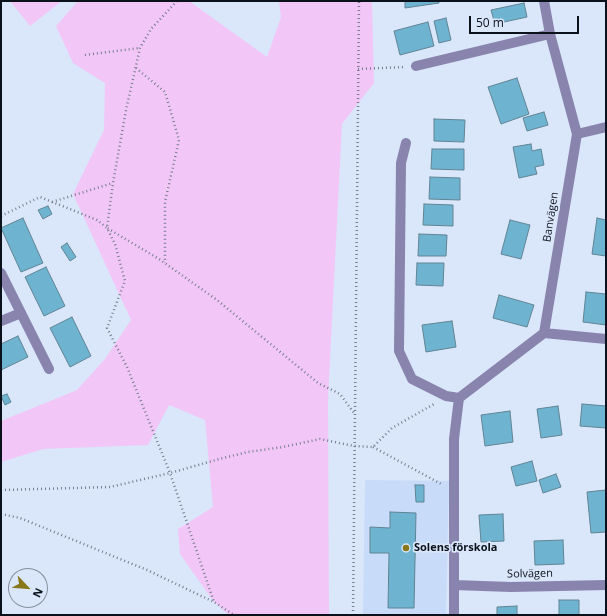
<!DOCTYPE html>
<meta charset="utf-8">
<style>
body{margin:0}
#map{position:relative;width:607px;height:616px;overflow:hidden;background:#dae6f9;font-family:"Open Sans",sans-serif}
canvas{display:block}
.frame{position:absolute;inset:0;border:2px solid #0a111b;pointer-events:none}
.north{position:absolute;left:8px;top:568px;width:40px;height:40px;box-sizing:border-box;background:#dae6f9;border:1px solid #8791a0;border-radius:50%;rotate:116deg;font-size:11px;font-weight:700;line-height:16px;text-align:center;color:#0a111b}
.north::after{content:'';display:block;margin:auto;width:14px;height:18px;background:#88781c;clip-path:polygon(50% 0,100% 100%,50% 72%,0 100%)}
.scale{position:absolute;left:469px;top:16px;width:110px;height:18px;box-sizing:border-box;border:2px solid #0a111b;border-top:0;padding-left:5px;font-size:12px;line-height:14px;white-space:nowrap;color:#0a111b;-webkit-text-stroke:3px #dae6f9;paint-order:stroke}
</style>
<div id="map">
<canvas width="607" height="616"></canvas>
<div class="frame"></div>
<div class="north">N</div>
<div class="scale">50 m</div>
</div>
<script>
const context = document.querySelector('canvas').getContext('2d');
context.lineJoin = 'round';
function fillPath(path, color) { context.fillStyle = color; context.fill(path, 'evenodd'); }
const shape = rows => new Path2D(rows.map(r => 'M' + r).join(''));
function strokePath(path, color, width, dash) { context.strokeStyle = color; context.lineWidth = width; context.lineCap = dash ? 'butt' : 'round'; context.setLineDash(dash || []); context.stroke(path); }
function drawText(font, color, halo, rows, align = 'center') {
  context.font = font + ' "Open Sans",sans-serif'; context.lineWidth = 3.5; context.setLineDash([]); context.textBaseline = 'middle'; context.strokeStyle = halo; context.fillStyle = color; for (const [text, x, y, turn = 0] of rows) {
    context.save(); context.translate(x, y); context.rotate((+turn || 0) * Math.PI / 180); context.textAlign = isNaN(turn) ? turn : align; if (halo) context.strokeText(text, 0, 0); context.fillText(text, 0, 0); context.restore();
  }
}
fillPath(shape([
 [365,480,449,481,446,615,363,615]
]), '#c8dcf9');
fillPath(shape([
 [10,1,62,1,30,26],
 [78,1,189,1,267,57,281,17,279,1,372,1,374,83,342,124,328,399,329,615,229,615,214,602,180,554,178,529,213,507,205,420,169,405,148,445,43,449,1,462,1,421,77,390,105,359,131,320,73,194,104,130,105,83,73,63,56,26]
]), '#f2c7f7');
const building = shape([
 [405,1,439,1,439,3,405,8,405,1],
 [524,3,527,17,495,24,491,10,524,3],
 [446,18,451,40,439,43,434,21,446,18],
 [428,22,434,46,400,55,394,31,428,22],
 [517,78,529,114,501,124,488,87,517,78],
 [544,112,548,125,527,131,523,118,544,112],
 [434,119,465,120,464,142,434,141,434,119],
 [531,144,532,151,541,149,544,165,535,167,537,174,519,178,513,147,531,144],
 [432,149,464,149,464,170,431,169,432,149],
 [430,177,460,178,460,200,429,199,430,177],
 [424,204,453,205,453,226,423,225,424,204],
 [48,206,52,214,43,219,38,210,48,206],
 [23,218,43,263,21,272,1,228,23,218],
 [597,218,606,220,606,256,592,254,597,218],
 [510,220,530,225,521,259,501,254,510,220],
 [419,234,447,235,446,256,418,256,419,234],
 [67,243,76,257,70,261,61,247,67,243],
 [417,263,444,263,443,286,416,285,417,263],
 [46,267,65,306,44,316,25,277,46,267],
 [586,292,606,294,606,325,583,322,586,292],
 [499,295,534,305,527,327,493,318,499,295],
 [72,317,91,356,70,367,50,328,72,317],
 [452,321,456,347,426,352,422,325,452,321],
 [18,336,28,357,1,370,1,344,18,336],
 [7,394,11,402,5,405,1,396,7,394],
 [582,404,606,406,606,428,580,426,582,404],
 [558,406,562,435,541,438,537,409,558,406],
 [510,411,513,442,485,446,481,415,510,411],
 [532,461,537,481,516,486,511,467,532,461],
 [556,474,561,487,543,493,539,480,556,474],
 [415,485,424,485,424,502,416,502,415,485],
 [606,490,606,532,591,533,587,492,606,490],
 [390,512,416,513,414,608,388,608,389,553,370,553,370,527,390,528,390,512],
 [503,514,504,541,481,542,479,515,503,514],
 [563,540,564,564,535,565,534,541,563,540],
 [559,600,579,600,579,615,559,615,559,600],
 [517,606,517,615,497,615,497,607,517,606]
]);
fillPath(building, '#6eb4d1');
strokePath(building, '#608494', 1);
strokePath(shape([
 [177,1,151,29,140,48,126,110,113,183,107,228,159,259,217,300,318,383,340,394,354,413],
 [85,55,140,48],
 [136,68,165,92,179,140,165,202,165,263],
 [358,69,405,67],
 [52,202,113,183],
 [1,216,40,197,97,220,107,228,115,244,125,281,107,328,127,367,170,473,214,602],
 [373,447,443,485],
 [1,490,110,487,170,473,223,458,248,452,283,447,320,439,354,446,373,447,392,428,434,404],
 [1,514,20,518,147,570,214,602,234,615],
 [353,615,359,1]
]), '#767f8e', 2.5, [1, 3]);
strokePath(shape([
 [416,66,550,34],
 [577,134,606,127],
 [406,143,401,163,399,351,412,379,446,396,459,398],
 [1,273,49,369],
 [1,321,21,313],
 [544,333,606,339],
 [454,585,511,587,606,585],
 [454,615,454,439,459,398,544,333,577,134,550,34,544,1]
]), '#8984ae', 10);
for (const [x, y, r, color] of [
 [406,548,4,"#88781c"]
]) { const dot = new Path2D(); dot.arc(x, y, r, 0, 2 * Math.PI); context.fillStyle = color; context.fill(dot); strokePath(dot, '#dae6f9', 1.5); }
drawText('11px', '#0a111b', '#dae6f9', [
 ["Banvägen",551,217,-81],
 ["Solvägen",530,574,-1]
]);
drawText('bold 11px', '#0a111b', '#dae6f9', [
 ["Solens förskola",414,548]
], 'left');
</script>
